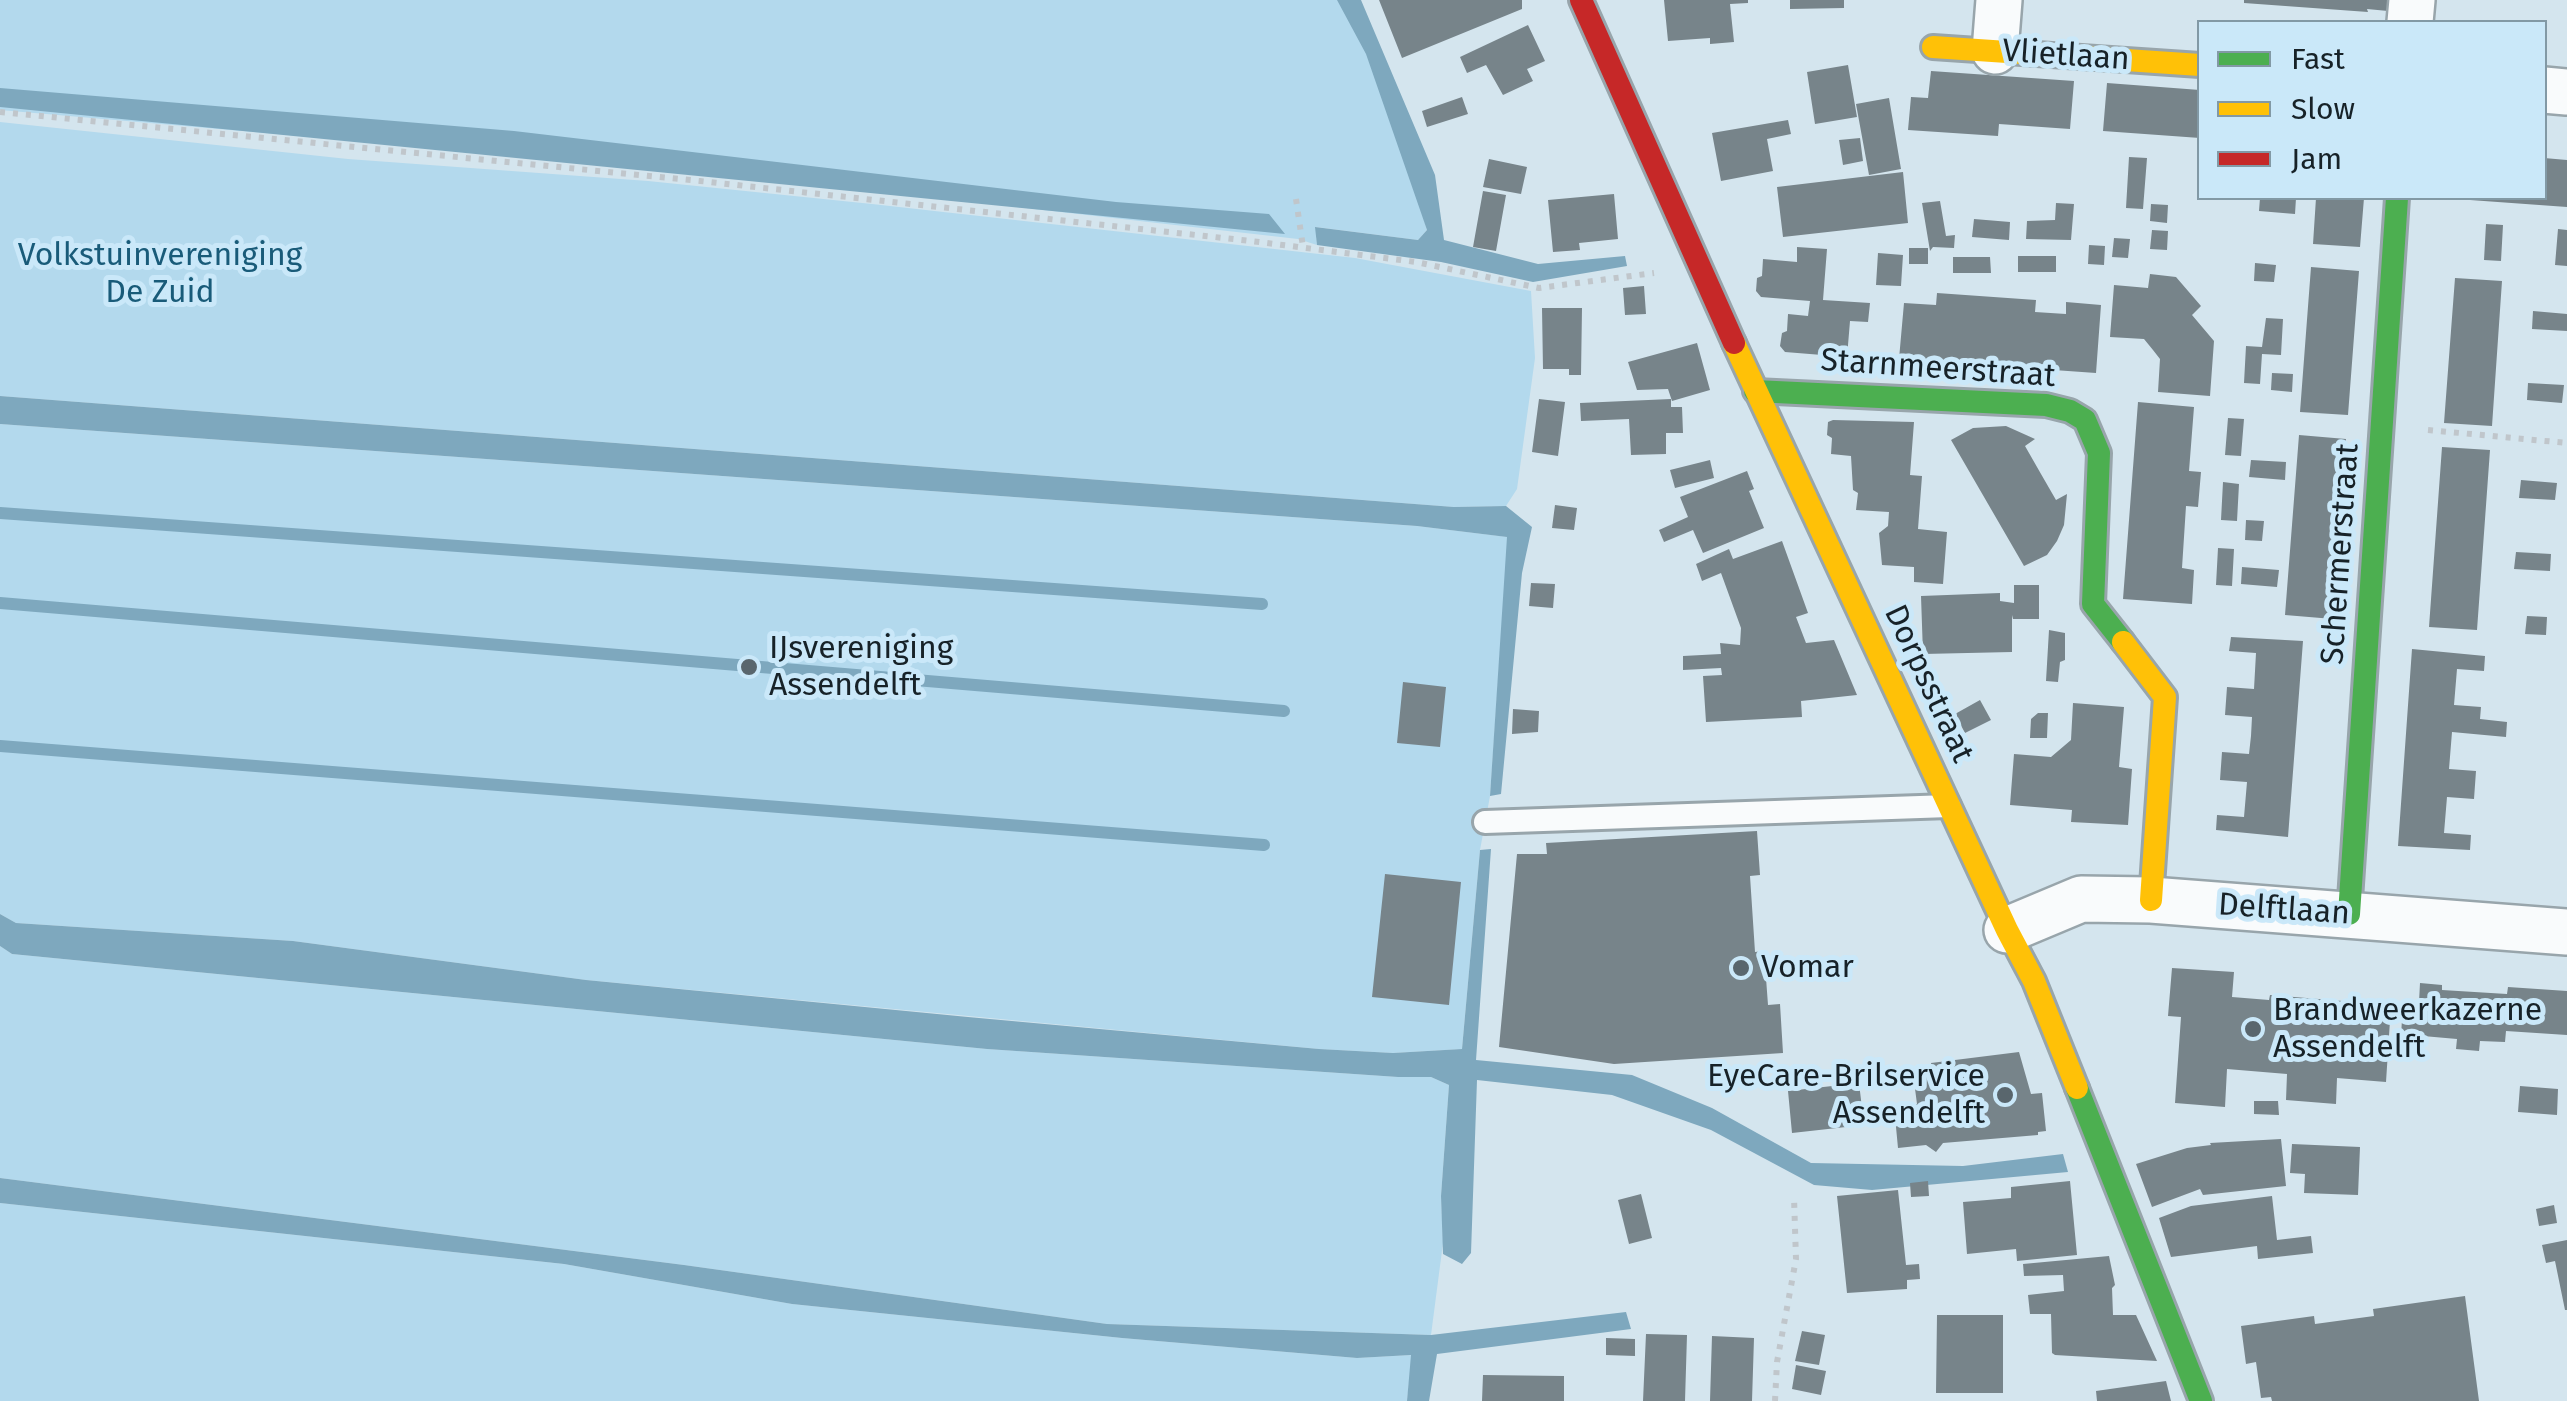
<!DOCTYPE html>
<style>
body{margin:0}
#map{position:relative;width:2567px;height:1401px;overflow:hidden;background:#d4e5ee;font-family:"Fira Sans",sans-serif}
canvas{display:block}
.legend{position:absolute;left:2197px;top:20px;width:350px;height:180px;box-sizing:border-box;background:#cae8f9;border:2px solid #8299a5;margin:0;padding:12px 18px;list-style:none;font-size:30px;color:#172228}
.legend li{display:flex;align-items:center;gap:20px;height:50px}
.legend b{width:50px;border:2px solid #8299a5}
</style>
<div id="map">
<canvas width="2567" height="1401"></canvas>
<ul class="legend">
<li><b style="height:12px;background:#4caf50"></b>Fast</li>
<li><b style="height:12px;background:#ffc107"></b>Slow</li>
<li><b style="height:12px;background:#c62828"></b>Jam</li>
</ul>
</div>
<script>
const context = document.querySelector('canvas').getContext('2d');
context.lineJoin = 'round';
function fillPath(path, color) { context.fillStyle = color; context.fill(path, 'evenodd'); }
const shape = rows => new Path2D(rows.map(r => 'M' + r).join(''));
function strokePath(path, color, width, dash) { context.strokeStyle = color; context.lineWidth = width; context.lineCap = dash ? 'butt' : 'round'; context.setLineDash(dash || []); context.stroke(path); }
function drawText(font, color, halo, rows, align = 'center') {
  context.font = font + ' "Fira Sans",sans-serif'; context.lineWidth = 10; context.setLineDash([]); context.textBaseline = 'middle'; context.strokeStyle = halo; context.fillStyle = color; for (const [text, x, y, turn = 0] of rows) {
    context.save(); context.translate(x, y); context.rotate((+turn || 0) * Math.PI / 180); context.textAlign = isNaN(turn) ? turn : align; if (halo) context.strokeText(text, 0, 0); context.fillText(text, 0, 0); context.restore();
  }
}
fillPath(shape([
 [0,0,1360,0,1427,230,1418,240,1316,227,1317,245,1298,239,691,170,0,110],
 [0,122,348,159,648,181,872,204,1355,258,1531,291,1535,358,1517,489,1506,506,1454,507,0,396],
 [0,424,1417,526,1508,537,1490,796,1480,850,1462,1049,1393,1053,1319,1049,586,980,293,941,16,923,0,914],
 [0,946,12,954,987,1049,1398,1077,1431,1077,1449,1085,1441,1196,1443,1243,1431,1335,1107,1324,684,1265,0,1178],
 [0,1203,564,1264,792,1304,1122,1338,1357,1358,1412,1355,1407,1401,0,1401]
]), '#b3d9ed');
fillPath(shape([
 [1337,0,1361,0,1435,175,1444,240,1538,264,1625,256,1627,266,1533,282,1441,262,1317,245,1315,227,1418,240,1427,230,1366,54],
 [0,88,514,131,1116,202,1269,214,1285,234,0,107],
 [0,396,1454,507,1506,506,1532,527,1522,573,1501,794,1490,796,1507,537,1417,526,0,424],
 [1491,849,1476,1060,1632,1075,1712,1108,1811,1163,1963,1166,2063,1154,2068,1172,1872,1190,1814,1185,1711,1130,1612,1095,1477,1080,1471,1253,1462,1264,1443,1254,1441,1196,1449,1085,1431,1077,1398,1077,987,1049,12,954,0,946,0,914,16,923,293,941,586,980,968,1017,1319,1049,1393,1053,1462,1049,1480,850],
 [0,1178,684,1265,1107,1324,1431,1335,1626,1312,1631,1329,1437,1354,1429,1401,1407,1401,1411,1355,1357,1358,1122,1338,792,1304,564,1264,0,1203]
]), '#7ea8be');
strokePath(shape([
 [0,513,1262,604],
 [0,603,1284,711],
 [0,746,1264,845]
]), '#7ea8be', 12);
fillPath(shape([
 [1379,0,1522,0,1522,9,1402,58],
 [1664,0,1748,0,1748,3,1730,4,1734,42,1710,44,1710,38,1668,41],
 [1790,0,1844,0,1844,8,1790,9],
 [2244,0,2389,0,2388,11,2367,9,2368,12,2244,3],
 [1528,25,1545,61,1527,69,1533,81,1503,95,1486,65,1467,73,1460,57],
 [1848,65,1857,117,1815,124,1807,72],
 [1931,71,2074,81,2070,129,1999,124,1998,136,1908,130,1911,97,1928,98],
 [2107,83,2200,90,2200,138,2103,131],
 [1462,97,1468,114,1427,127,1422,111],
 [1889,98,1901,169,1869,175,1856,104],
 [1788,120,1791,134,1767,139,1773,171,1721,181,1712,133],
 [1860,138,1863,161,1843,165,1839,140],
 [2129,157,2147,158,2143,209,2126,208],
 [2544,158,2567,160,2567,207,2470,200,2470,198,2544,198],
 [1489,159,1527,167,1521,194,1483,187],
 [1903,172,1908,223,1783,237,1777,187],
 [1483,191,1506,195,1496,251,1473,247],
 [1614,194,1618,239,1579,243,1580,250,1553,252,1548,200],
 [2260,198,2296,198,2295,214,2259,211],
 [2316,198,2364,198,2360,247,2313,244],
 [1940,201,1946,236,1955,235,1954,248,1933,247,1930,251,1922,203],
 [2056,203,2074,204,2071,240,2026,239,2027,221,2055,220],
 [2151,204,2168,205,2167,223,2150,221],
 [1974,219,2010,222,2009,240,1972,237],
 [2486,224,2503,225,2501,261,2484,260],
 [2558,229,2567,230,2567,266,2555,265],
 [2152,230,2168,231,2167,250,2150,249],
 [2114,238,2130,239,2128,258,2112,257],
 [2089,245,2105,246,2104,265,2088,264],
 [1797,247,1827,249,1823,300,1870,303,1868,322,1850,321,1847,357,1785,352,1780,346,1782,333,1787,331,1788,314,1808,316,1810,301,1761,297,1756,291,1757,278,1762,276,1763,259,1797,262],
 [1909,248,1928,248,1928,264,1909,264],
 [1878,253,1903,255,1901,286,1876,285],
 [2018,256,2056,256,2056,272,2018,272],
 [1953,257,1990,257,1991,273,1953,273],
 [2255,263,2276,265,2274,282,2254,281],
 [2311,267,2359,271,2348,415,2300,412],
 [2150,274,2176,277,2201,306,2192,315,2214,341,2210,396,2158,392,2160,359,2153,350,2144,339,2110,337,2114,285,2148,288],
 [2455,278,2502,281,2492,426,2444,423],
 [1644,286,1646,314,1625,315,1623,288],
 [1937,293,2036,300,2035,312,2066,314,2066,302,2101,305,2096,373,1899,359,1904,303,1936,305],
 [1542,308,1582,308,1581,375,1569,375,1569,369,1543,369],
 [2533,311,2567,314,2567,331,2532,329],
 [2266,318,2283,319,2281,355,2262,354,2260,384,2244,383,2246,346,2262,347],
 [1697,343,1710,390,1672,401,1668,389,1637,390,1628,362],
 [2272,373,2293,374,2292,392,2271,390],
 [2528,383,2564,385,2562,403,2527,400],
 [1539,399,1565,402,1558,456,1532,452],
 [1671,399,1671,407,1682,407,1683,433,1666,433,1666,454,1631,455,1629,419,1581,421,1580,403],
 [2138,402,2194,407,2189,471,2201,472,2198,507,2186,506,2182,568,2194,570,2192,604,2123,599],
 [2228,418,2244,419,2241,456,2225,455],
 [1833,420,1914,422,1910,475,1922,476,1918,529,1947,532,1943,584,1914,582,1914,567,1882,565,1879,533,1888,526,1889,512,1856,510,1858,493,1853,490,1851,456,1831,454,1832,438,1827,435,1828,422],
 [2006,426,2035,439,2025,446,2041,474,2056,500,2067,494,2064,525,2057,541,2047,555,2024,566,1951,440,1973,428],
 [2299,435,2346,439,2333,619,2285,615],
 [2442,447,2490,450,2477,630,2429,627],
 [1710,460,1714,478,1675,488,1670,470],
 [2251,460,2286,462,2285,480,2249,477],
 [1747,471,1754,489,1749,491,1764,528,1703,553,1693,530,1664,542,1659,530,1688,517,1680,497],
 [2521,480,2557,483,2555,500,2519,498],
 [2223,482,2239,484,2237,521,2221,520],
 [1555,505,1577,508,1574,530,1552,528],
 [2246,520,2264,521,2262,541,2245,540],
 [1782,541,1808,613,1796,617,1806,643,1834,640,1857,695,1801,701,1802,717,1706,722,1703,676,1722,675,1721,668,1683,670,1683,656,1721,654,1720,643,1740,645,1741,628,1721,573,1702,581,1696,564,1729,549,1733,559],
 [2218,548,2234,549,2232,586,2216,585],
 [2516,552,2551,554,2550,571,2514,569],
 [2242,567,2279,570,2277,587,2241,584],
 [1531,583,1555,584,1553,608,1529,606],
 [2014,585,2039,585,2039,619,2013,619,2012,615,2012,652,1923,654,1921,596,2000,593,2000,601,2014,603],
 [2527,616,2547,617,2546,635,2525,634],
 [2049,630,2065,633,2065,660,2060,662,2058,682,2046,681],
 [2231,637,2303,641,2288,837,2216,830,2217,815,2244,817,2247,782,2220,780,2222,752,2249,754,2251,736,2252,717,2225,715,2227,687,2254,689,2256,653,2229,651],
 [2412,649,2485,656,2484,671,2457,669,2454,705,2481,707,2480,719,2507,722,2506,737,2452,732,2449,769,2476,771,2474,799,2447,797,2444,833,2471,835,2470,850,2398,846],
 [1403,682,1446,687,1440,747,1397,743],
 [1980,700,1991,720,1965,733,1955,714],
 [2073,703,2124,707,2119,767,2132,769,2128,825,2071,822,2072,810,2010,805,2014,754,2051,757,2071,740],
 [1513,709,1539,711,1538,732,1512,734],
 [2038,713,2048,713,2047,738,2030,738,2031,719],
 [1757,831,1760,875,1750,876,1755,952,1764,951,1768,1005,1780,1004,1783,1053,1614,1064,1499,1047,1517,854,1547,854,1546,843],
 [1385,874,1461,882,1449,1005,1372,997],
 [2172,968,2234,972,2232,997,2269,1000,2270,995,2391,1005,2386,1082,2337,1078,2336,1104,2286,1100,2287,1074,2227,1069,2225,1107,2175,1103,2181,1017,2168,1016],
 [2420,983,2442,985,2442,990,2507,994,2508,987,2567,991,2567,1035,2506,1031,2505,1042,2480,1041,2479,1051,2456,1049,2457,1039,2423,1036,2421,1056,2400,1054,2402,1019,2418,1021],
 [2019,1052,2031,1094,2042,1093,2046,1131,2038,1132,2038,1135,1943,1143,1936,1152,1926,1145,1898,1148,1894,1106,1917,1104,1914,1081,1924,1068,1932,1068,1931,1063],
 [1859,1083,1864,1125,1792,1133,1788,1091],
 [2520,1086,2558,1089,2557,1115,2518,1112],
 [2254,1101,2278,1101,2279,1115,2254,1114],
 [2281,1139,2286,1186,2203,1195,2200,1189,2152,1207,2136,1164,2187,1148,2211,1145,2210,1143],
 [2292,1144,2360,1147,2358,1195,2304,1193,2305,1174,2290,1173],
 [1928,1181,1929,1196,1911,1197,1910,1183],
 [2070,1181,2077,1255,2017,1261,2016,1249,1967,1254,1963,1202,2011,1198,2011,1187],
 [1898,1190,1906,1265,1919,1264,1920,1279,1907,1280,1907,1289,1847,1293,1837,1196],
 [1641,1194,1652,1238,1629,1244,1618,1200],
 [2272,1196,2277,1240,2311,1236,2313,1253,2258,1259,2257,1246,2171,1257,2159,1218,2191,1206],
 [2554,1205,2557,1223,2539,1226,2536,1209],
 [2567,1240,2567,1310,2565,1310,2555,1261,2546,1263,2542,1245],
 [2109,1256,2115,1285,2112,1288,2113,1315,2136,1315,2157,1361,2055,1355,2052,1353,2051,1314,2030,1314,2028,1295,2064,1291,2063,1275,2024,1276,2023,1264],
 [2465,1296,2479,1401,2272,1401,2271,1397,2261,1398,2256,1362,2246,1364,2241,1326,2314,1316,2315,1324,2374,1316,2373,1309],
 [1937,1315,2003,1315,2003,1393,1936,1393],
 [1802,1331,1825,1335,1819,1365,1795,1361],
 [1646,1334,1687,1335,1685,1401,1643,1401],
 [1712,1336,1754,1338,1752,1401,1710,1401],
 [1606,1338,1635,1339,1635,1356,1606,1355],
 [1796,1365,1826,1371,1821,1395,1792,1389],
 [1483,1375,1564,1376,1564,1401,1482,1401],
 [2166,1381,2171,1401,2097,1401,2096,1391]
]), '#77848a');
const lane = shape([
 [1485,822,1949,806]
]);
const street = shape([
 [2410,22,2412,0],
 [1995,51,1999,0],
 [2544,90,2567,92],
 [2007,930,2081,899,2151,900,2567,932]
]);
const fast = shape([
 [1755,391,2046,405,2070,411,2085,420,2099,453,2093,604,2123,642],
 [2349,914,2397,198],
 [2077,1088,2201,1401]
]);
const slow = shape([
 [1933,47,2200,65],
 [1734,343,2007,930,2034,981,2077,1088],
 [2123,642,2165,697,2151,900]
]);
const jam = shape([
 [1581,0,1734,343]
]);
strokePath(lane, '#98a5ab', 28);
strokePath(street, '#98a5ab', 50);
strokePath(fast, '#98a5ab', 28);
strokePath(slow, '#98a5ab', 28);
strokePath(jam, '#98a5ab', 28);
strokePath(shape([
 [0,112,700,181,1251,241,1416,262,1539,288,1654,273],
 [1296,199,1303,247],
 [2428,430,2567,443],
 [1775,1401,1777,1362,1796,1259,1794,1197]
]), '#c0c6cb', 6, [5, 8]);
strokePath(lane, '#f9fbfc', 22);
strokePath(street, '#f9fbfc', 45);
strokePath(fast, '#4caf50', 22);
strokePath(slow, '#ffc107', 22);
strokePath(jam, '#c62828', 22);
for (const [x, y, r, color] of [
 [749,667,10,"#59666d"],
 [1741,968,10,"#59666d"],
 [2253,1029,10,"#59666d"],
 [2005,1095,10,"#59666d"]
]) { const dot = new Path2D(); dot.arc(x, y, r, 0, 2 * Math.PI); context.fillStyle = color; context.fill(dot); strokePath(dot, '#cae8f9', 4); }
drawText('32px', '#172228', '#cae8f9', [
 ["Vlietlaan",2066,56,4],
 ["Starnmeerstraat",1938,369,4],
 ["Schermerstraat",2341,554,-86],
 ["Dorpsstraat",1928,684,65],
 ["Delftlaan",2284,910,4]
]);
drawText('32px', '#195b79', '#cae8f9', [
 ["Volkstuinvereniging",160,256],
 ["De Zuid",160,293]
]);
drawText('32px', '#172228', '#cae8f9', [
 ["IJsvereniging",769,649],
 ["Assendelft",769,686],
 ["Vomar",1761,968],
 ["Brandweerkazerne",2273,1011],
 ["Assendelft",2273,1048],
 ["EyeCare-Brilservice",1985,1077,"right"],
 ["Assendelft",1985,1114,"right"]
], 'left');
</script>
